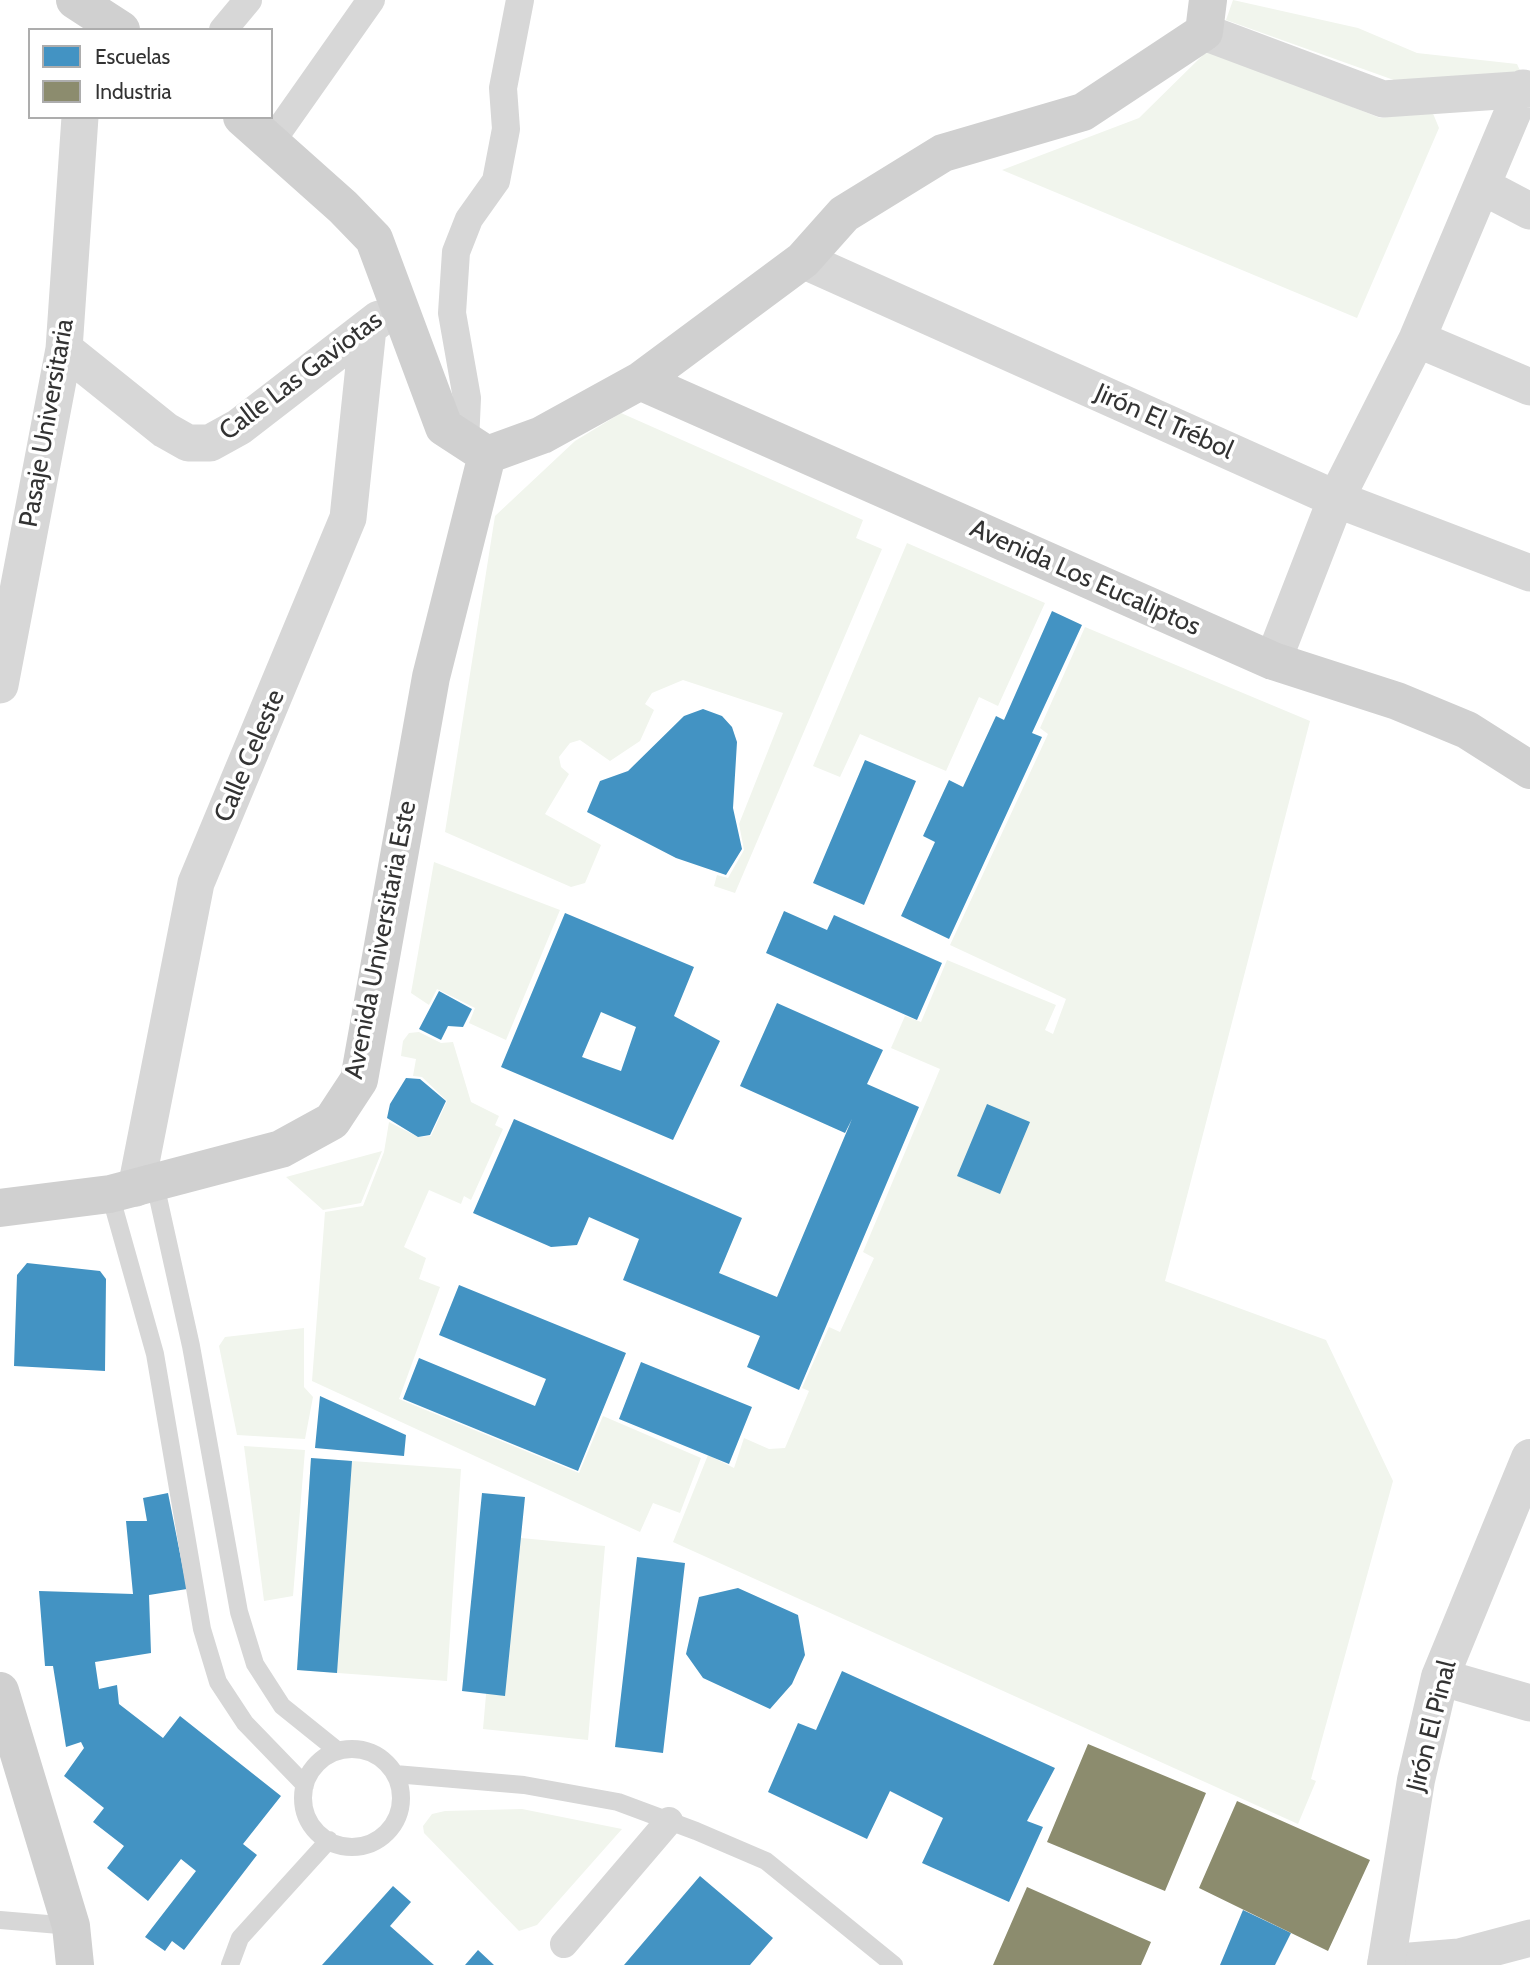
<!DOCTYPE html>
<meta charset="utf-8">
<style>
body{margin:0}
#map{position:relative;width:1530px;height:1965px;overflow:hidden;background:#fff;font-family:Cabin,sans-serif}
canvas{display:block}
.legend{position:absolute;left:28px;top:28px;width:245px;height:91px;box-sizing:border-box;background:#fff;border:2px solid #adadad;margin:0;padding:9px 12px;list-style:none;font-size:21px;color:#333}
.legend li{display:flex;align-items:center;gap:14px;height:35px}
.legend b{width:35px;border:2px solid #adadad}
</style>
<div id="map">
<canvas width="1530" height="1965"></canvas>
<ul class="legend">
<li><b style="height:19px;background:#4393c3"></b>Escuelas</li>
<li><b style="height:19px;background:#8c8c6e"></b>Industria</li>
</ul>
</div>
<script>
const context = document.querySelector('canvas').getContext('2d');
context.lineJoin = 'round';
function fillPath(path, color) { context.fillStyle = color; context.fill(path, 'evenodd'); }
const shape = rows => new Path2D(rows.map(r => 'M' + r).join(''));
function strokePath(path, color, width, dash) { context.strokeStyle = color; context.lineWidth = width; context.lineCap = dash ? 'butt' : 'round'; context.setLineDash(dash || []); context.stroke(path); }
function drawText(font, color, halo, rows, align = 'center') {
  context.font = font + ' Cabin,sans-serif'; context.lineWidth = 7; context.setLineDash([]); context.textBaseline = 'middle'; context.strokeStyle = halo; context.fillStyle = color; for (const [text, x, y, turn = 0] of rows) {
    context.save(); context.translate(x, y); context.rotate((+turn || 0) * Math.PI / 180); context.textAlign = isNaN(turn) ? turn : align; if (halo) context.strokeText(text, 0, 0); context.fillText(text, 0, 0); context.restore();
  }
}
fillPath(shape([
 [1233,0,1358,28,1417,53,1517,64,1523,77,1405,84,1226,20],
 [1214,51,1380,118,1432,111,1439,128,1357,318,1002,170,1139,118,1204,54],
 [621,413,863,520,856,538,882,549,735,893,714,886,717,875,728,878,744,850,739,824,783,713,683,680,652,693,645,704,654,710,640,741,610,761,580,740,570,743,559,757,561,767,569,774,545,814,601,845,585,883,571,887,445,832,495,516,575,441],
 [907,543,1045,603,998,706,979,697,946,771,860,734,840,777,813,766],
 [1085,627,1310,721,1165,1281,1326,1340,1393,1481,1311,1779,1316,1781,1298,1824,673,1542,708,1455,734,1468,744,1438,769,1449,785,1448,809,1391,802,1388,829,1327,840,1332,874,1258,863,1252,940,1069,891,1048,905,1016,921,1022,947,960,1056,1005,1045,1030,1053,1034,1066,999,950,945,1048,734,1040,728],
 [434,862,560,910,506,1040,469,1023,475,1008,437,989,429,1005,411,993],
 [419,1032,441,1043,453,1042,471,1102,499,1116,495,1125,503,1129,471,1200,464,1196,461,1204,429,1190,404,1247,426,1258,419,1279,440,1287,399,1399,579,1473,603,1416,701,1458,680,1513,653,1503,640,1532,312,1381,325,1212,363,1206,384,1152,389,1122,418,1137,431,1136,447,1101,422,1077,413,1076,416,1059,401,1056,403,1041,409,1033],
 [382,1151,361,1203,323,1210,286,1177],
 [304,1328,304,1387,313,1397,305,1439,237,1435,219,1346,225,1337],
 [244,1446,305,1450,293,1596,264,1601],
 [311,1458,461,1469,447,1681,297,1670],
 [500,1536,605,1546,588,1740,483,1729],
 [522,1809,622,1829,537,1925,519,1931,424,1833,423,1826,432,1814,445,1811]
]), '#f1f5ed');
fillPath(shape([
 [1052,611,1082,625,1032,733,1042,737,949,939,901,916,935,842,923,836,949,780,963,787,996,716,1004,720],
 [703,709,722,716,732,727,737,742,733,808,742,849,726,875,676,858,587,812,600,781,628,771,684,716],
 [865,760,916,781,864,905,813,883],
 [784,911,827,930,834,915,942,963,917,1020,766,953],
 [565,913,694,967,674,1016,720,1041,673,1140,501,1067],
 [601,1012,636,1027,621,1071,582,1057],
 [439,991,472,1009,463,1027,448,1026,441,1040,419,1029],
 [777,1003,883,1050,867,1084,919,1107,799,1390,747,1367,760,1336,623,1280,639,1239,589,1217,577,1245,551,1247,473,1213,514,1119,742,1218,719,1273,777,1297,852,1119,845,1133,740,1086],
 [406,1078,420,1079,446,1101,430,1135,418,1137,387,1118,390,1104],
 [987,1104,1030,1122,1000,1194,957,1176],
 [27,1263,100,1271,106,1279,105,1371,14,1366,17,1275],
 [459,1285,626,1353,578,1471,403,1399,419,1358,535,1406,546,1379,439,1335],
 [641,1362,752,1407,729,1464,619,1419],
 [320,1396,406,1435,404,1456,315,1448],
 [311,1458,352,1461,337,1673,297,1670],
 [168,1493,187,1589,149,1595,151,1653,95,1662,99,1689,117,1685,119,1704,163,1738,180,1716,281,1796,243,1844,257,1855,184,1950,172,1941,165,1951,145,1937,196,1871,181,1859,148,1901,107,1868,124,1846,93,1822,104,1808,64,1776,84,1748,81,1742,66,1747,53,1666,45,1666,39,1591,133,1594,126,1521,147,1521,143,1498],
 [482,1493,525,1497,505,1696,462,1691],
 [637,1557,685,1563,663,1753,615,1747],
 [738,1588,798,1615,805,1655,792,1684,770,1709,703,1678,686,1654,699,1597],
 [842,1671,1055,1768,1027,1821,1043,1827,1009,1902,922,1863,943,1818,890,1791,867,1839,768,1792,798,1723,816,1730],
 [700,1876,773,1938,750,1965,624,1965],
 [393,1886,411,1902,390,1926,434,1965,322,1965],
 [1243,1910,1291,1933,1275,1965,1220,1965],
 [478,1950,494,1965,465,1965]
]), '#4393c3');
fillPath(shape([
 [1088,1744,1206,1793,1165,1891,1047,1842],
 [1237,1801,1370,1860,1328,1951,1199,1888],
 [1027,1887,1151,1942,1141,1965,993,1965]
]), '#8c8c6e');
strokePath(shape([
 [155,1184,191,1346,239,1612,255,1664,282,1706,338,1751],
 [110,1194,155,1354,202,1629,218,1682,245,1723,305,1785],
 '303 1798a49 49 0 1 1 98 0a49 49 0 1 1-98 0Z',
 [395,1774,524,1785,618,1802,696,1831,766,1861,894,1965],
 [0,1920,71,1926],
 [230,1965,240,1938,329,1840]
]), '#d7d7d7', 18);
strokePath(shape([
 [223,30,248,0],
 [271,142,371,0],
 [465,442,467,398,452,313,456,252,469,219,496,181,506,129,503,88,520,0],
 [564,1944,669,1821]
]), '#d7d7d7', 28);
strokePath(shape([
 [1204,32,1383,99,1530,89],
 [1484,187,1530,211],
 [803,260,1336,499,1530,573],
 [1417,339,1530,387],
 [64,349,165,430,188,443,210,443,239,427,379,319],
 [1273,661,1336,499,1417,339,1523,88],
 [0,685,64,349,80,117],
 [136,1188,196,883,348,518,368,328],
 [1440,1677,1530,1703],
 [1386,1963,1459,1957,1530,1938]
]), '#d7d7d7', 37);
strokePath(shape([
 [1386,1965,1416,1780,1440,1677,1530,1458]
]), '#d7d7d7', 38);
strokePath(shape([
 [75,0,121,30],
 [242,117,343,207,374,239,444,427,487,455,542,435,640,381,803,260,844,214,943,153,1083,112,1204,32,1208,0],
 [640,381,1273,661,1397,701,1467,730,1530,770],
 [0,1208,110,1194,281,1149,332,1121,359,1080,431,677,487,455],
 [0,1691,71,1926,75,1965]
]), '#d0d0d0', 38);
drawText('26px', '#333', '#fff', [
 ["Calle Las Gaviotas",301,376,-37],
 ["Jirón El Trébol",1164,422,24],
 ["Pasaje Universitaria",47,423,-80],
 ["Avenida Los Eucaliptos",1085,578,24],
 ["Calle Celeste",250,756,-67],
 ["Avenida Universitaria Este",381,940,-79],
 ["Jirón El Pinal",1432,1726,-76]
]);
</script>
